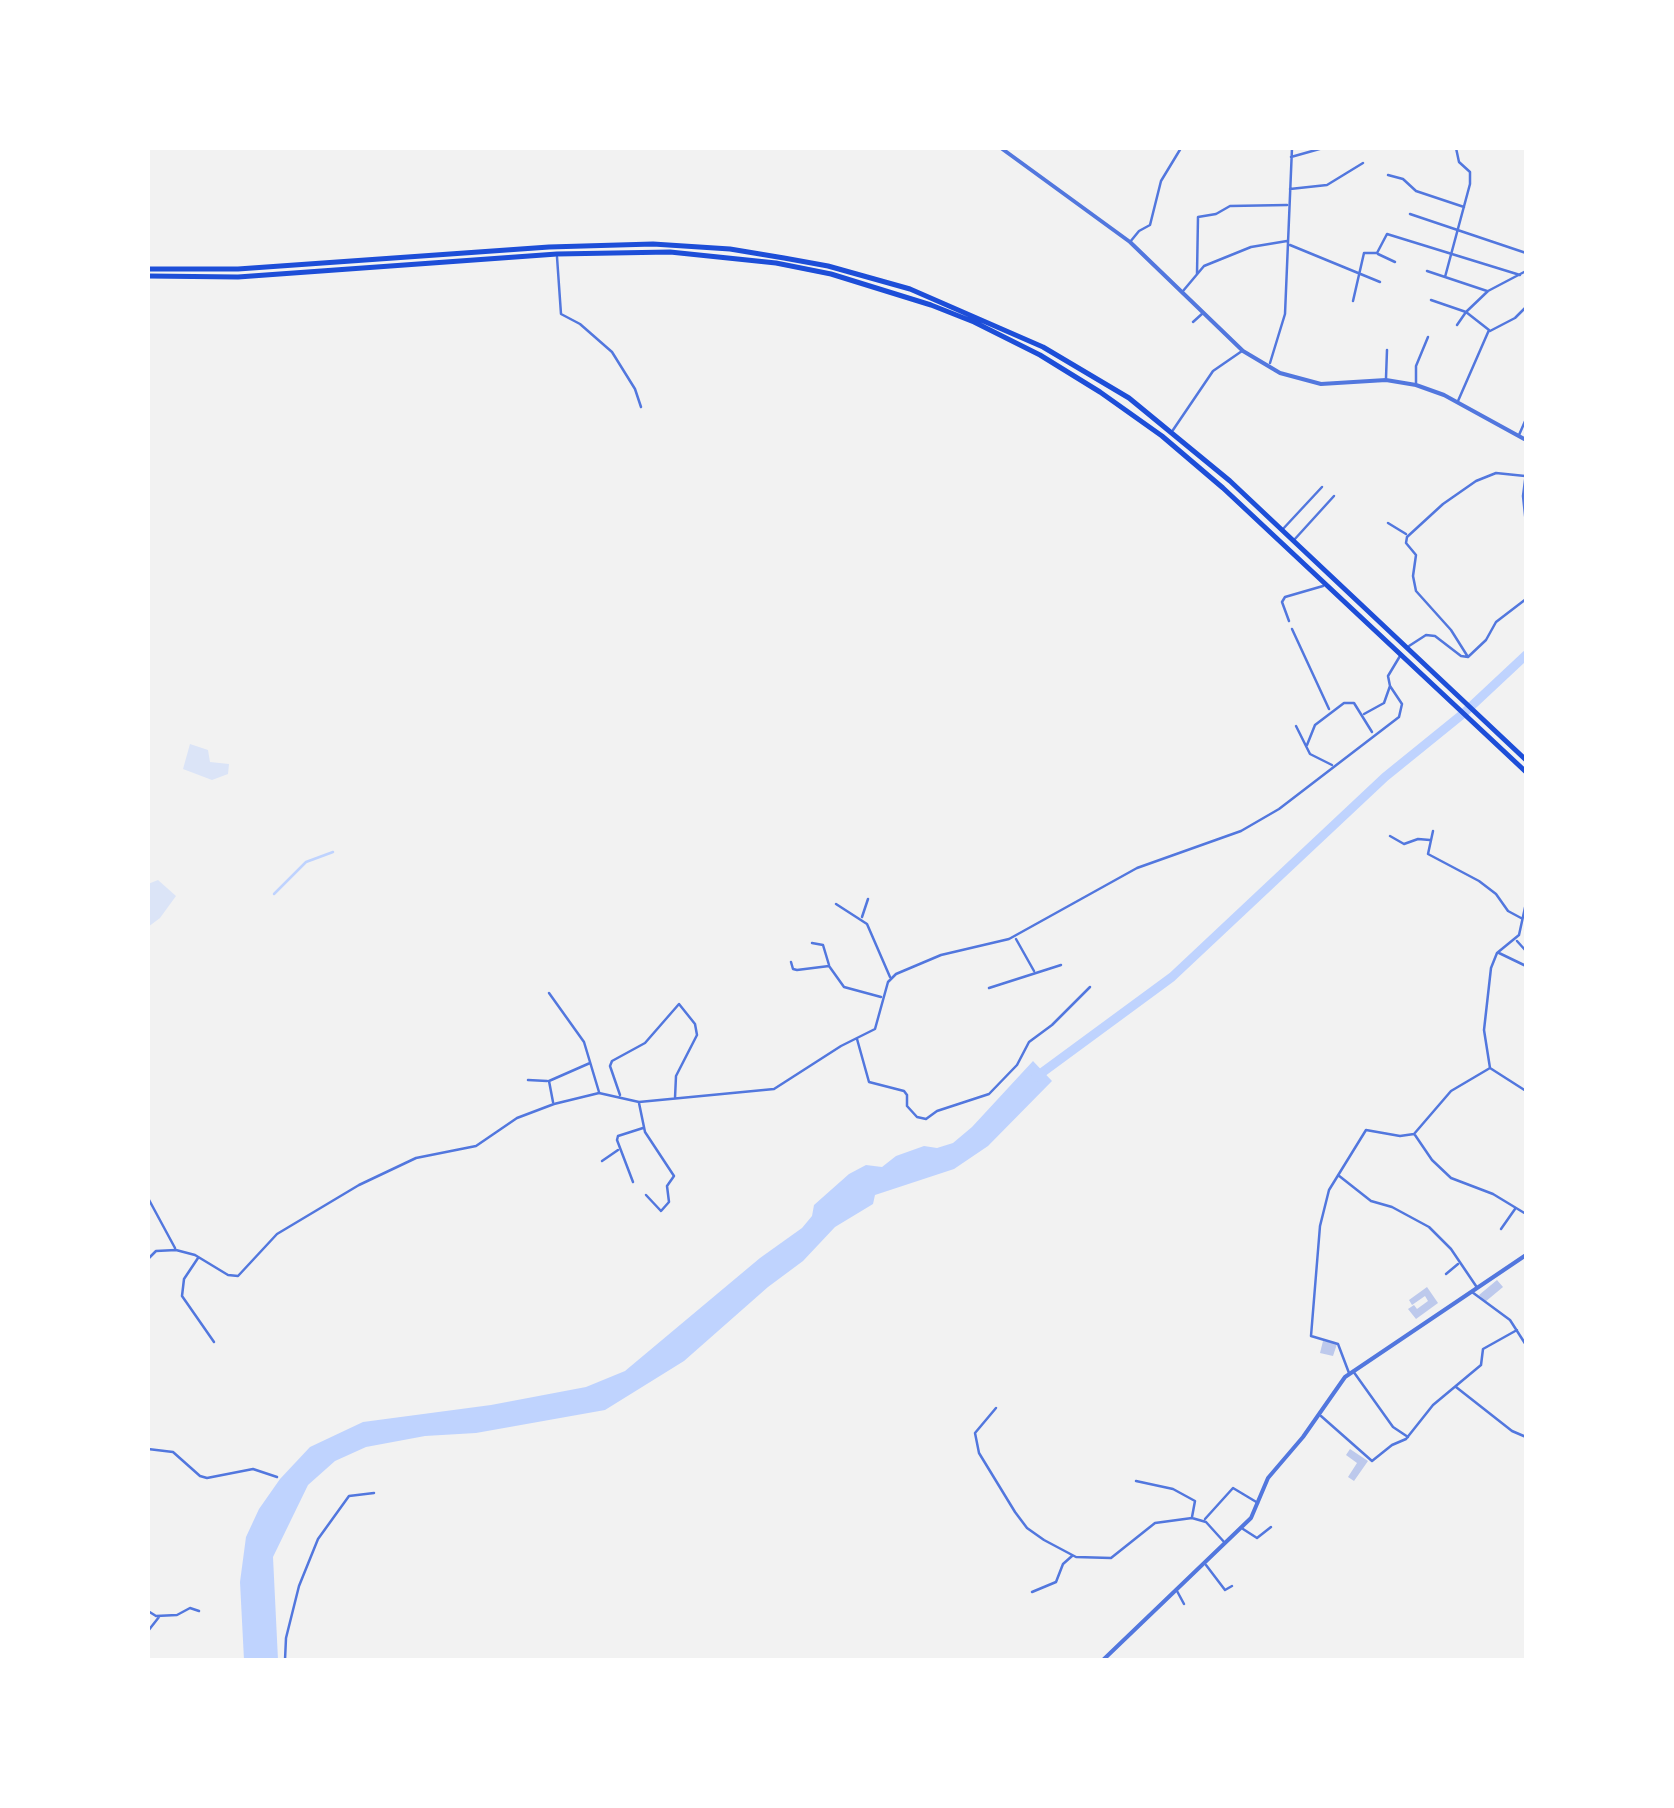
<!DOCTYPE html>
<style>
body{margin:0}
#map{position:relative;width:1674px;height:1808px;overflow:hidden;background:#f2f2f2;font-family:"Golos Text",sans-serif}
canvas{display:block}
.frame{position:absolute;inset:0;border:150px solid #fff;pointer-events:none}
</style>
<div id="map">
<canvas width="1674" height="1808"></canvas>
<div class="frame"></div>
</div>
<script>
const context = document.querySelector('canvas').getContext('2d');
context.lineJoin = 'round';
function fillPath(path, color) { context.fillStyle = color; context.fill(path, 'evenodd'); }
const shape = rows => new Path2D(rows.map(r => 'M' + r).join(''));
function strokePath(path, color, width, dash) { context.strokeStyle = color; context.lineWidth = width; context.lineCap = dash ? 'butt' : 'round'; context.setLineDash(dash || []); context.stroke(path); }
fillPath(shape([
 [190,744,208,750,210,762,229,764,228,774,212,780,183,769],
 [158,880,176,896,160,918,148,927,148,884]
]), '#dbe4f7');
fillPath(shape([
 [1033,1061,1052,1081,988,1146,954,1169,875,1195,873,1204,835,1227,803,1261,768,1287,684,1361,605,1410,476,1433,425,1436,366,1447,335,1461,308,1485,273,1557,278,1660,244,1660,240,1582,246,1537,259,1509,280,1479,310,1447,363,1422,491,1405,586,1387,625,1371,760,1258,802,1228,812,1216,814,1205,849,1174,866,1165,882,1167,896,1156,924,1146,937,1148,953,1143,972,1127]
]), '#bfd3fe');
strokePath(shape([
 [274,894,306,862,333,852]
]), '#bfd3fe', 2.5);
strokePath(shape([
 [1036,1077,1172,977,1385,777,1464,713,1526,655]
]), '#bfd3fe', 9);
fillPath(shape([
 [1497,1280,1503,1287,1485,1302,1479,1295],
 [1427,1287,1438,1303,1416,1319,1408,1309,1414,1305,1417,1309,1428,1301,1425,1296,1412,1305,1409,1300],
 [1323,1341,1337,1344,1333,1356,1320,1353],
 [1350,1449,1368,1461,1354,1481,1348,1477,1357,1463,1346,1455]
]), '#bdc9ec');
strokePath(shape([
 [1237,148,1255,148],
 [1291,157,1323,148],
 [1388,175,1403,179,1416,191,1464,207],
 [1290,189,1327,185,1363,163],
 [1410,214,1526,253],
 [1130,242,1139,231,1150,225,1161,181,1181,148],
 [1290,245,1380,282],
 [1378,254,1395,262],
 [557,257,561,314,580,324,612,352,635,389,641,407],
 [1427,271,1487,291],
 [1197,274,1198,217,1216,214,1230,206,1287,205],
 [1445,277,1470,184,1470,172,1459,162,1456,148],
 [1183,291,1204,266,1251,247,1287,241],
 [1431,300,1466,312,1489,330,1458,401],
 [1353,301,1364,253,1377,253,1387,234,1520,275],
 [1193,322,1203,313],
 [1457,325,1466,312,1488,291,1526,271],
 [1490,331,1515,318,1526,307],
 [1270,363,1285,314,1292,148],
 [1386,378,1387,350],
 [1416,383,1416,366,1428,337],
 [1173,430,1213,371,1242,351],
 [1519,435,1526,419],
 [1526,473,1523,496,1526,524],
 [1388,523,1406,534],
 [1282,530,1322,487],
 [1294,540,1334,496],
 [1289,621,1282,602,1285,597,1323,586],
 [1292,629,1329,709],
 [1409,646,1426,635,1435,636,1461,656,1468,657,1486,640,1496,622,1526,599],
 [1468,657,1451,630,1416,591,1413,576,1416,555,1406,543,1407,537,1443,504,1476,481,1496,473,1525,476],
 [1364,714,1384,703,1390,686],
 [1296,726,1310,754,1332,765],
 [1307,745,1315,725,1344,703,1354,703,1372,732],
 [1433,831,1428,854,1479,881,1496,894,1508,911,1521,918],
 [1390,836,1404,844,1418,839,1430,840],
 [836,904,867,924,890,977],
 [862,917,868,899],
 [1016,939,1034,971],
 [1517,941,1526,951],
 [812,943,823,945,829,965],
 [1499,953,1526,966],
 [791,962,793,969,797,970,829,966,844,987,881,997],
 [989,988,1061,965],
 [549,993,584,1042,599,1092],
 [857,1039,869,1082,904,1091,907,1095,907,1106,917,1117,926,1119,937,1111,989,1094,1017,1065,1029,1042,1052,1025,1090,987],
 [1490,1068,1526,1091],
 [528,1080,547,1081],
 [620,1095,610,1066,612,1061,645,1043,679,1004,695,1024,697,1035,676,1076,675,1098],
 [553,1102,549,1081,590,1063],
 [639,1103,645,1132,674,1176,667,1186,669,1202,661,1211,646,1195],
 [1415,1135,1432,1160,1451,1178,1493,1194,1526,1214],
 [602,1161,618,1150],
 [1338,1175,1371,1201,1392,1207,1429,1227,1451,1249,1476,1286],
 [633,1182,617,1140,618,1136,643,1128],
 [148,1198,175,1248],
 [1501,1229,1515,1209],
 [198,1258,184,1279,182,1296,214,1342],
 [148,1259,156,1251,176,1250,195,1255,228,1275,238,1276,277,1234,359,1185,416,1158,476,1146,517,1118,554,1104,599,1093,639,1102,774,1089,841,1046,875,1029,888,982,896,974,941,955,1009,939,1137,868,1241,831,1279,809,1399,717,1402,704,1390,686,1388,676,1400,656],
 [1446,1274,1458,1264],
 [1472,1292,1510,1320,1526,1345],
 [1353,1371,1393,1427,1408,1437],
 [1349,1373,1338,1344,1311,1336,1320,1226,1329,1190,1366,1130,1400,1136,1414,1134,1451,1091,1490,1068,1484,1030,1491,968,1497,953,1519,935,1526,903],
 [1456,1387,1512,1431,1526,1437],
 [996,1408,975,1433,979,1453,1015,1512,1027,1528,1044,1540,1076,1557,1111,1558,1155,1523,1192,1518,1206,1522,1225,1543],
 [1321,1416,1372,1461,1392,1445,1406,1439,1433,1405,1481,1365,1483,1349,1517,1330],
 [148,1449,173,1452,200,1476,207,1478,253,1469,277,1477],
 [1136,1481,1173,1489,1195,1501,1192,1517],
 [1205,1519,1233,1488,1258,1503],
 [1243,1529,1257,1538,1271,1527],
 [1206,1565,1225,1590,1232,1586],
 [1177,1591,1184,1604],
 [1032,1592,1056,1582,1063,1564,1072,1556],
 [148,1611,156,1616,177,1615,190,1608,199,1611],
 [148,1631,159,1617],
 [285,1660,286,1638,299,1586,318,1539,349,1496,374,1493]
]), '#5277de', 2.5);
strokePath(shape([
 [1001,148,1130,242,1243,351,1280,373,1321,384,1386,380,1416,385,1444,395,1526,440],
 [1103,1660,1251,1518,1268,1478,1303,1437,1345,1377,1526,1255]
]), '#5277de', 4);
strokePath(shape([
 [148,269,238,269,549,247,653,244,730,249,784,258,828,266,910,289,1043,347,1129,398,1230,481,1526,760],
 [148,276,238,277,557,254,670,252,776,263,831,274,931,305,974,322,1040,355,1100,392,1162,436,1223,488,1526,772]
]), '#1d4ed8', 5);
</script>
